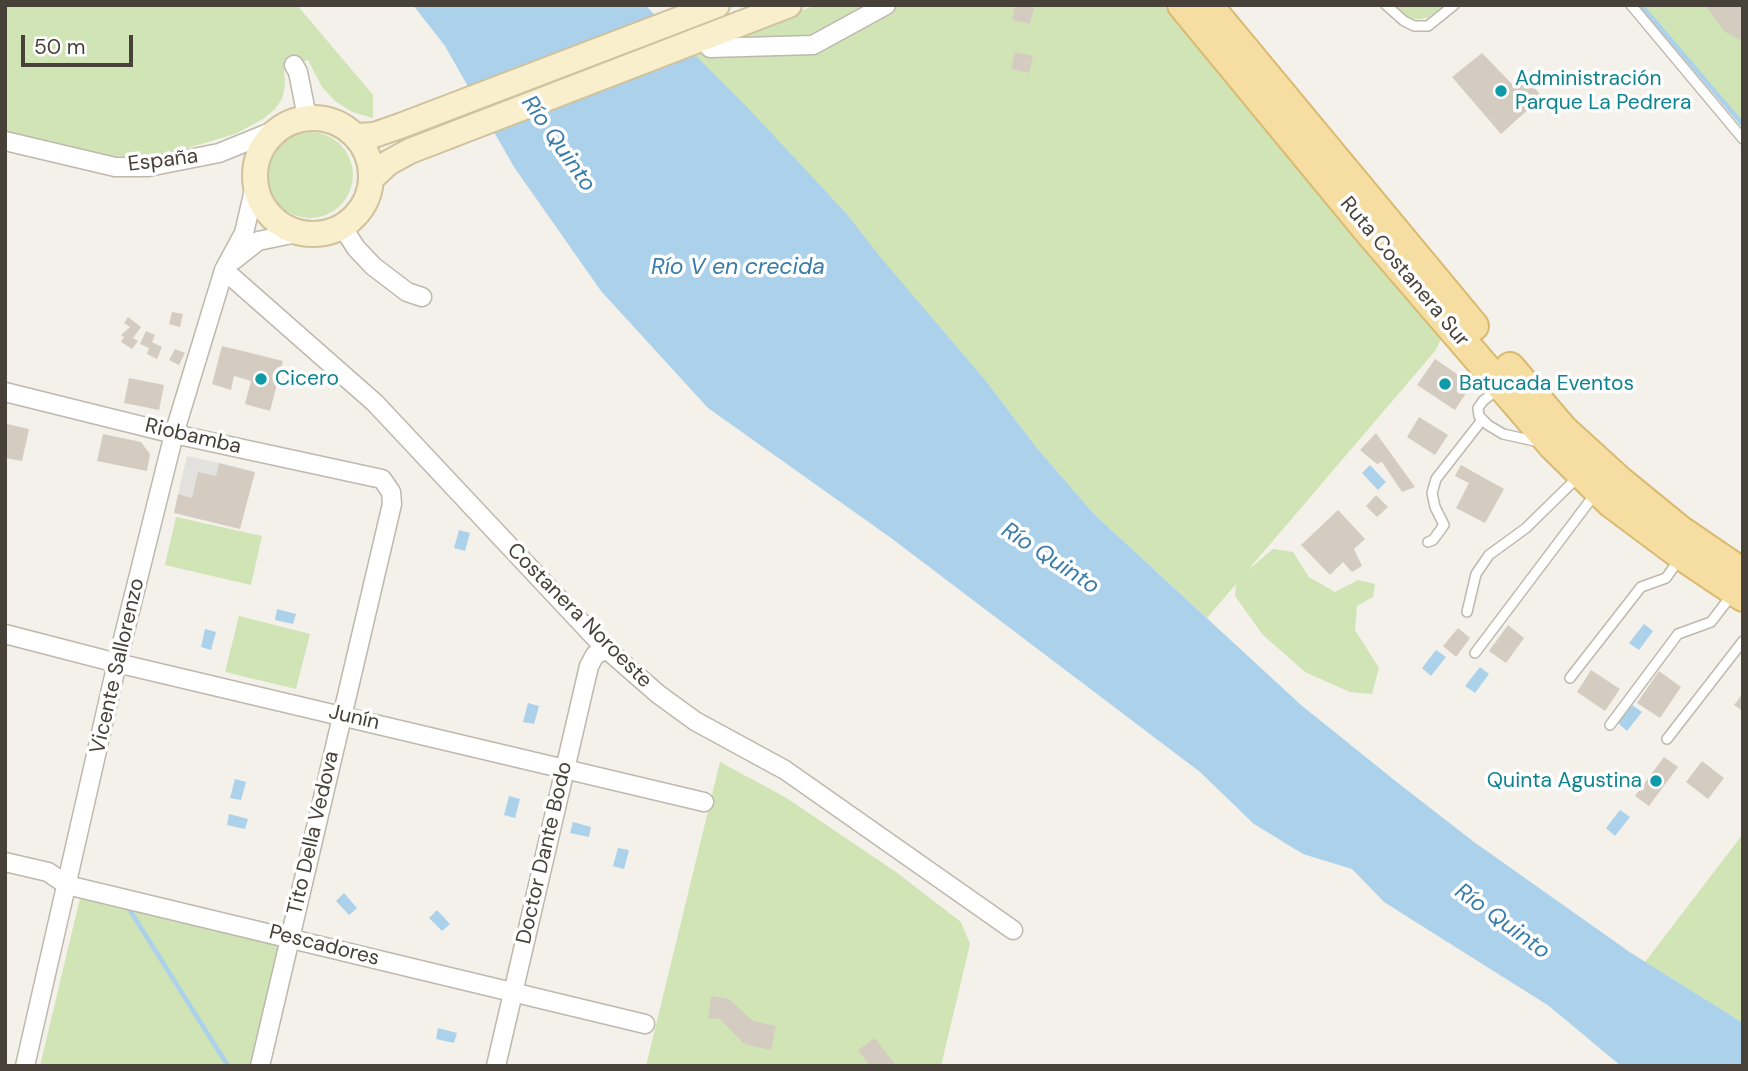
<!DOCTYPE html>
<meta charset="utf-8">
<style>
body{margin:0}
#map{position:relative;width:1748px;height:1071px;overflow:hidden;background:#f3f1ea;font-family:"DM Sans",sans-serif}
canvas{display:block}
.frame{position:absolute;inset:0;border:7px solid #474139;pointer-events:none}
.scale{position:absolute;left:21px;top:35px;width:112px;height:32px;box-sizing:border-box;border:4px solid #474139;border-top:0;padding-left:9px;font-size:21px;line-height:24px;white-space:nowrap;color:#474139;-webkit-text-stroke:5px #fff;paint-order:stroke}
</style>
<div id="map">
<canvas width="1748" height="1071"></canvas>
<div class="frame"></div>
<div class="scale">50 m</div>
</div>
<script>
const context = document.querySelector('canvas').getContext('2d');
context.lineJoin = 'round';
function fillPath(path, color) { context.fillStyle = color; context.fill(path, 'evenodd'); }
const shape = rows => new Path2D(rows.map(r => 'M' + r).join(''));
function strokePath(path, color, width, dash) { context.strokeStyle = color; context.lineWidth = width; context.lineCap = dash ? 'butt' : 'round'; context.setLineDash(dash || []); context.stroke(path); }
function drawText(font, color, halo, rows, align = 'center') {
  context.font = font + ' "DM Sans",sans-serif'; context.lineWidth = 7; context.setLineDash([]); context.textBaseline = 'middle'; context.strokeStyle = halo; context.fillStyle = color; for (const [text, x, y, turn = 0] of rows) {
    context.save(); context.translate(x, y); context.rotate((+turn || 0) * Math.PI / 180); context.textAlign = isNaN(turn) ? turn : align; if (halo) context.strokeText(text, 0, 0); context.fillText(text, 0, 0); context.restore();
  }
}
fillPath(shape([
 [5,5,297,5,373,95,373,118,352,112,335,101,322,87,308,60,284,69,285,85,282,99,275,109,263,119,235,134,164,155,128,157,96,155,5,132],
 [816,5,1163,5,1442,337,1435,351,1248,570,1273,549,1293,552,1309,577,1335,592,1358,580,1375,584,1373,597,1357,606,1355,630,1379,668,1372,694,1350,692,1305,672,1263,635,1235,596,1236,584,1207,618,1094,514,1036,447,986,381,880,258,846,213,692,52],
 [1392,5,1446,5,1430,17,1420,19,1411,19],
 [1641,5,1743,5,1743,125],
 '267 175a43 43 0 1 1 86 0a43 43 0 1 1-86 0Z',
 [176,517,262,536,251,585,165,565],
 [239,616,310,634,296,689,225,672],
 [720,762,785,797,896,872,961,922,970,944,941,1066,646,1066],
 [1743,834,1743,1023,1645,962],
 [81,894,279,943,251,1066,40,1066]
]), '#d0e4b6');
fillPath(shape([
 [187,456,219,463,216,476,192,498,178,494]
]), '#e2e1de');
fillPath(shape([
 [413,5,645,5,747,107,846,213,881,258,986,381,1036,447,1094,514,1301,705,1398,783,1474,842,1631,953,1743,1023,1743,1066,1621,1066,1549,1006,1384,902,1352,869,1303,854,1254,824,1200,772,891,538,708,408,601,291,514,167,445,46],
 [1370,465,1386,482,1378,490,1362,473],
 [459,530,470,533,465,551,454,548],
 [277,609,296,614,293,624,275,620],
 [1644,624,1653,631,1639,650,1629,643],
 [205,629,216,632,211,650,201,647],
 [1436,650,1446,657,1431,676,1422,668],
 [1480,667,1489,674,1475,693,1465,686],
 [528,703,539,706,534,724,523,722],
 [1632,705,1642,712,1627,731,1618,723],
 [235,779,246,782,241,800,230,798],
 [509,796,520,799,515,818,504,815],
 [1620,810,1630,817,1615,836,1606,828],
 [229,814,248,819,245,829,227,825],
 [573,822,591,827,589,837,570,833],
 [618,848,629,850,624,869,613,866],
 [344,893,357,908,349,915,336,901],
 [437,910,450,924,442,931,429,918],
 [438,1028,457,1033,454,1043,436,1039]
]), '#acd1eb');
strokePath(shape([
 [1641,5,1743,125],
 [126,904,228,1066]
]), '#acd1eb', 4.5);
fillPath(shape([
 [1015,5,1034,7,1030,24,1012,20],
 [1705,5,1743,5,1743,41,1725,32],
 [1015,52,1033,56,1029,73,1011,69],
 [1482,53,1513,85,1524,74,1542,97,1501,134,1452,77],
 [172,312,183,314,180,327,169,324],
 [128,317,141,327,133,338,138,341,132,349,121,342,124,337,121,335,130,327,124,323],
 [146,331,155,335,152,342,162,347,157,359,147,354,149,348,140,344],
 [222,346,283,361,270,411,245,404,251,381,234,376,231,390,212,384],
 [175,349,185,353,179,365,169,360],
 [1435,359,1472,384,1455,410,1417,385],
 [129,378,164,385,159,410,124,403],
 [1419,417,1448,435,1435,455,1407,437],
 [7,424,29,429,22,461,5,458],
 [1376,433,1415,487,1402,492,1382,462,1377,464,1360,450],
 [103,434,141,442,150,454,147,471,97,461],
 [219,463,255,472,240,529,174,513,178,494,192,498,198,472,216,476],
 [1461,465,1504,489,1485,523,1456,508,1469,483,1455,476],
 [1376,495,1388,507,1377,517,1366,506],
 [1338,510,1365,539,1354,549,1362,566,1352,572,1343,562,1330,575,1301,545],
 [1508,625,1524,638,1506,663,1489,651],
 [1458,628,1470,638,1456,657,1443,646],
 [1591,670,1620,689,1605,711,1577,692],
 [1659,671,1681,687,1660,718,1637,703],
 [1743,693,1743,711,1734,705],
 [1664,757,1678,767,1649,806,1635,796],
 [1702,761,1724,778,1708,799,1686,782],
 [711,996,729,999,753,1021,776,1026,771,1050,744,1044,720,1019,708,1018],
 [875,1038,896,1066,870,1066,858,1050]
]), '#d4ccc0');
const lane = shape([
 [1386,5,1404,21,1414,26,1428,26,1454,5],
 [1631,5,1743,139],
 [1500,387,1483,401,1478,408,1479,416,1488,425,1503,434,1539,442],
 [1428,542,1433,540,1444,525,1435,507,1432,493,1436,479,1482,420],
 [1467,612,1476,574,1489,555,1526,528,1578,477],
 [1475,653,1595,494],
 [1570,678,1641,587,1666,578,1681,557],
 [1610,725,1678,634,1711,622,1731,596],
 [1667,739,1743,641]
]);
const street = shape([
 [710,48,813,45,886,5],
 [294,65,298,72,307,117],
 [5,141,115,167,148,167,219,153,278,129],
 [342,226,356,248,373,266,407,292,422,297],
 [234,260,258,241,302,232],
 [224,270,375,403,603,646,658,694,695,721,785,770,1013,930],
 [5,392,174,434,382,479,391,492,392,504,260,1066],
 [5,634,117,663,704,802],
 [5,862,48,872,67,885,645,1024],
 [25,1066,117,663,174,434,224,270,244,233,255,186],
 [496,1066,589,666,595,655,607,649]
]);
const secondary = shape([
 '255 176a58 58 0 1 1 116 0a58 58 0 1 1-116 0Z',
 [356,136,374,135,400,126,717,5],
 [372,178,388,163,410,151,789,5]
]);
const primary = shape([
 [1182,5,1369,232,1553,446,1611,503,1682,556,1743,597],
 [1208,5,1474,326],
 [1510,367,1563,429,1620,481,1680,530,1743,573]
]);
strokePath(lane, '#beb8ad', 12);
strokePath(street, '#beb8ad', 21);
strokePath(secondary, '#cfc29d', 28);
strokePath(primary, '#daba71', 32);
strokePath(lane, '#fff', 9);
strokePath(street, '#fff', 18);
strokePath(secondary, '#faefcd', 24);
strokePath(primary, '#f6dda1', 28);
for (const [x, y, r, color] of [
 [1501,91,7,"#0f9aa8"],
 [261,379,7,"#0f9aa8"],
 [1445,384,7,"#0f9aa8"],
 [1656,781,7,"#0f9aa8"]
]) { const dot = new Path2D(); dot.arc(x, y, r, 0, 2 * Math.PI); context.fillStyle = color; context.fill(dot); strokePath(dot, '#fff', 2.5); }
drawText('21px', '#0d838f', '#fff', [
 ["Administración",1515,79],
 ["Parque La Pedrera",1515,103],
 ["Cicero",275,379],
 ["Batucada Eventos",1459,384],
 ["Quinta Agustina",1642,781,"right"]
], 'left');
drawText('21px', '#474139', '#fff', [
 ["España",163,161,-7],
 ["Ruta Costanera Sur",1404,272,50],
 ["Riobamba",193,437,13],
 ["Costanera Noroeste",579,616,45],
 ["Vicente Sallorenzo",118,666,-77],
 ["Junín",354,718,13],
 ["Tito Della Vedova",314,833,-77],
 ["Doctor Dante Bodo",545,853,-77],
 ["Pescadores",324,946,14]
]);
drawText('italic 23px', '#3a7caa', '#fff', [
 ["Río Quinto",558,144,55],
 ["Río V en crecida",738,268],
 ["Río Quinto",1050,559,33],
 ["Río Quinto",1502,922,36]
]);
</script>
